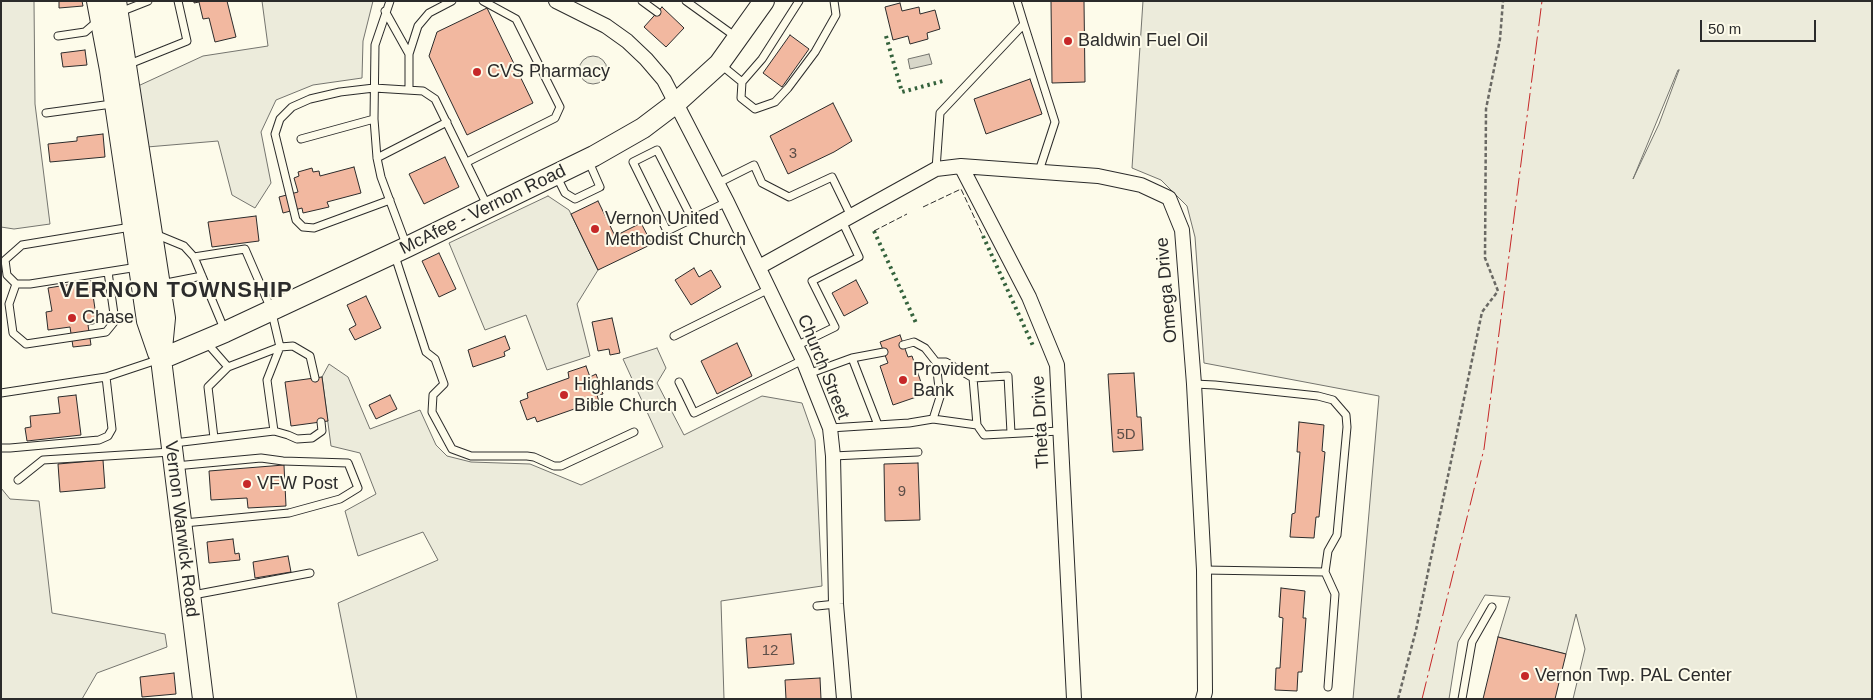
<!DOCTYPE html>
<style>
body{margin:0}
#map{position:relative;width:1873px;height:700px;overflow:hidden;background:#fdfbea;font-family:Helvetica,sans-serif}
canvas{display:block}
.frame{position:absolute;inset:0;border:2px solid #2b2b2b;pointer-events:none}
.scale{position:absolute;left:1700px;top:20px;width:116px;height:22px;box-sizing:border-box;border:2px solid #2b2b2b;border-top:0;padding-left:6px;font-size:15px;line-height:18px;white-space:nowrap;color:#2b2b2b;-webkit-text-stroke:4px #fdfbea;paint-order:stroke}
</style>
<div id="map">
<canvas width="1873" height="700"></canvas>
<div class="frame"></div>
<div class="scale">50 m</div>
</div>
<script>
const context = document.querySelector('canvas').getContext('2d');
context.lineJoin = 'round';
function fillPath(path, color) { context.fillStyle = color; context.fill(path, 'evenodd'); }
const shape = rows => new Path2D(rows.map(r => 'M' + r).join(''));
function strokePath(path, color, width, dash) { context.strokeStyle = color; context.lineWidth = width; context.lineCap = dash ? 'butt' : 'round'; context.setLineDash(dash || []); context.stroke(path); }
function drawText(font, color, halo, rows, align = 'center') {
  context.font = font + ' Helvetica,sans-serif'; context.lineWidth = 4; context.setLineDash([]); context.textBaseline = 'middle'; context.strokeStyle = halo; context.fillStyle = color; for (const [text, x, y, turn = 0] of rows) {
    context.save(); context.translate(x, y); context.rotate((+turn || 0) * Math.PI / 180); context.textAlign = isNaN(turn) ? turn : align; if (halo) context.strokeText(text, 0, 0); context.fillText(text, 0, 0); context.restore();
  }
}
const green = shape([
 [1,1,34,1,35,104,50,224,14,229,1,227,1,1],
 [262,1,373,1,363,41,362,78,313,85,276,100,261,132,271,183,255,208,232,195,218,141,147,147,138,86,203,56,268,46,262,1],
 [1143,1,1872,1,1872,699,1573,699,1585,649,1576,614,1566,654,1498,637,1510,597,1485,595,1458,642,1449,699,1353,699,1379,396,1204,363,1195,237,1187,206,1161,180,1132,168,1143,1],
 [1679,70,1659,124,1633,179,1678,70,1679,70],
 '579 70a14 14 0 1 1 28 0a14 14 0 1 1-28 0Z',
 [548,196,569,210,598,270,577,304,590,356,547,370,526,315,485,330,449,243,548,196],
 [657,348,666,368,657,383,684,435,762,396,802,403,815,440,822,586,721,601,724,699,357,699,338,603,438,560,423,532,358,556,345,511,376,494,360,453,331,446,322,377,329,364,348,377,370,429,420,410,436,445,447,456,471,462,530,464,581,485,663,447,623,359,657,348],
 [1,488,10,499,39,501,52,613,165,634,167,647,97,673,82,699,1,699,1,488]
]);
fillPath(green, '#ecebdb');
strokePath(green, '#74746e', 1);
const water = shape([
 [929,54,932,64,910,69,908,59,929,54]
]);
fillPath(water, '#d8d7c9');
strokePath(water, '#74746e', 1);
const building = shape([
 [59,1,82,1,83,6,59,8,59,1],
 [194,1,227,1,236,37,215,42,209,18,203,19,199,2,194,3,194,1],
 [1051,1,1084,1,1085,82,1052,83,1051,1],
 [900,3,902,11,919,7,920,14,935,10,940,29,927,33,928,39,910,44,908,36,893,40,885,7,900,3],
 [662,7,684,28,666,47,644,27,662,7],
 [487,8,533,103,467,135,429,56,437,32,487,8],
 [790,35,809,49,782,87,763,73,790,35],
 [85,50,87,65,63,67,61,53,85,50],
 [1030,79,1042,114,986,134,974,99,1030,79],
 [833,103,852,141,834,152,788,174,770,136,833,103],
 [103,134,105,157,50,162,48,144,77,141,77,137,103,134],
 [445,157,459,187,424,204,409,174,445,157],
 [354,167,361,193,327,202,329,207,303,213,302,208,283,213,279,197,298,192,294,178,299,176,298,172,312,168,313,172,319,171,320,176,354,167],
 [598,201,615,236,641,223,652,244,598,270,571,214,598,201],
 [256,216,259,241,212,247,208,222,256,216],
 [439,253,456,289,439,297,422,261,439,253],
 [694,268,699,277,711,270,721,287,691,305,675,280,694,268],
 [856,280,868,303,844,316,832,293,856,280],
 [91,281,97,323,88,325,91,345,73,347,70,327,48,330,46,312,52,311,48,288,91,281],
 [366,296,381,328,355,340,349,329,356,325,347,305,366,296],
 [612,318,620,353,610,355,609,349,598,351,592,322,612,318],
 [900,335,908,357,912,356,925,394,893,405,880,366,888,363,880,342,900,335],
 [505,336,510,349,504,352,505,356,473,367,468,350,505,336],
 [737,343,752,376,717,394,701,361,737,343],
 [586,366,590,377,596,374,603,394,597,395,600,405,582,411,580,407,537,422,535,417,527,420,520,401,528,398,527,393,569,378,568,372,586,366],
 [1134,373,1137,417,1141,417,1143,450,1113,452,1108,374,1134,373],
 [322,377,328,421,291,426,285,382,322,377],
 [76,395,81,435,27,441,25,428,31,427,30,416,60,413,58,397,76,395],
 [390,395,397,409,376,419,369,405,390,395],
 [1299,422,1324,425,1322,451,1325,452,1319,517,1316,517,1314,538,1290,537,1292,514,1295,513,1300,452,1297,452,1299,422],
 [103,460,105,488,60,492,58,464,103,460],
 [918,463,920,520,885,521,884,464,918,463],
 [284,465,286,506,248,508,247,498,211,500,209,471,284,465],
 [233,539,235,554,239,553,240,560,209,563,207,542,233,539],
 [288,556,291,572,255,578,253,562,288,556],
 [1281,588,1305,591,1303,618,1306,618,1302,672,1298,672,1297,691,1275,690,1276,668,1280,668,1283,618,1279,617,1281,588],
 [791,634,794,664,748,668,746,638,791,634],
 [1498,637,1566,654,1555,699,1483,699,1498,637],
 [174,673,176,694,142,697,140,677,174,673],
 [820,678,821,699,786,699,785,680,820,678]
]);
fillPath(building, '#f2b8a0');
strokePath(building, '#2b2b2b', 1);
const lane = shape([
 [390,1,375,45,374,119,377,158,381,177,406,244],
 [642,1,657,12],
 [686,1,736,37],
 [1017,1,1024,24],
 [385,11,409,54],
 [120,12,148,1],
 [58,36,85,32,99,20],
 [720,64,742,82,762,59,799,1],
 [127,65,187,41,178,1],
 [742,82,741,98,755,109,775,102,788,88,815,52,836,15,834,1],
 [409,89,409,54,418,26,429,13,452,1],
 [46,113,112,104],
 [301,139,374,119],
 [377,158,447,122],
 [467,162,555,118,560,107,516,19,483,1],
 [936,169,940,113,1024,24,1055,122,1039,171],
 [556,175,565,193,575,199,600,187,589,162],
 [718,183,754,165,762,183,789,197,832,177,851,216],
 [390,200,314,228,303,227,296,220,275,134,280,119,292,107,310,99,340,92,374,88,423,91,435,99,487,205],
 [692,219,657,150,633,162,667,231,727,202],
 [131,227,22,245,5,260,7,275,16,284,30,284,138,267],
 [155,234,184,246,194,257,225,331],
 [395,256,426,352,435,359,444,384,433,395,432,412,452,449,471,456,527,456,534,457,554,466,561,466,634,432],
 [16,284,9,304,13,333,26,344,106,332,115,321,108,272],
 [161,284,202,276],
 [674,336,769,289],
 [207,343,228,367],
 [796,346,835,327,812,281,859,257,842,221],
 [852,358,878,425],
 [936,362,946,362,973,378,1008,376,1011,433],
 [808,374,852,358,884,352],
 [973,378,977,425],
 [679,382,694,413,803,360],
 [1194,384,1215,385,1318,396,1333,400,1346,415,1347,427,1337,535,1328,551,1325,572,1204,570],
 [1,393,106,377,160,359],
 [933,419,977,425,984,435,1060,431],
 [830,428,909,423,933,419,940,397,936,362,925,348,914,342,903,345],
 [274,431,288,435,297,439,312,438,322,431,321,422],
 [214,438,208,387,228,367,280,347,293,346,310,356,315,378],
 [174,443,274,431,267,380,280,347,271,309,245,249,194,257],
 [1,448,10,448,99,440,108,436,112,429,106,377],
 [833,456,918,452],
 [175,466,261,458,283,461,348,463,358,488,340,499,289,513,184,523],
 [18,480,43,460,171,452],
 [1325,572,1335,594,1328,687],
 [193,595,310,573],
 [817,606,836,604],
 [1462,699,1472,642,1492,607]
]);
const street = shape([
 [556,1,606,26,627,41,646,59,664,80,727,202,803,360,830,428,833,456,836,604,844,699],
 [961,166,1029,297,1057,365,1074,699],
 [759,267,936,169,961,166,1098,176,1141,185,1169,198,1182,230,1194,384,1204,570,1205,692,1203,699]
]);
const secondary = shape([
 [97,1,110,70,147,321,158,353],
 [116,1,165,318,161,359,203,699],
 [161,359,225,332,407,247,594,156,643,128,676,103,719,64,764,1]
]);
strokePath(lane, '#2b2b2b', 9);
strokePath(street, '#2b2b2b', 16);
strokePath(secondary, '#2b2b2b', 22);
strokePath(shape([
 [1398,699,1416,630,1482,312,1498,291,1485,258,1486,109,1500,39,1503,1]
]), '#6a6964', 2.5, [4, 2.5]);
strokePath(lane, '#fdfbea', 7);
strokePath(street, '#fdfbea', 14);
strokePath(secondary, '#fdfbea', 20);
strokePath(shape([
 [886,36,902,92,943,81],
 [874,231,916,323],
 [983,236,1034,348]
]), '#34623c', 4, [2.5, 4]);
strokePath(shape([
 [923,207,961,189,983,236],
 [874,231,907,214]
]), '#2b2b2b', 1, [6, 2.5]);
strokePath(shape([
 [1422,699,1484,449,1542,1]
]), '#c62828', 1, [18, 4, 2.5, 4]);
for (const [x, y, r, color] of [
 [1068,41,5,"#c62828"],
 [477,72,5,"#c62828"],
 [595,229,5,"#c62828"],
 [72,318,5,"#c62828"],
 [903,380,5,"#c62828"],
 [564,395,5,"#c62828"],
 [247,484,5,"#c62828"],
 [1525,676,5,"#c62828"]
]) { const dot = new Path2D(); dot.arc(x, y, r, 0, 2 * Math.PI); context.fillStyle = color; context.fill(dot); strokePath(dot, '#fdfbea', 2); }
drawText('15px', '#5d4e48', null, [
 ["3",793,154],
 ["5D",1126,435],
 ["9",902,492],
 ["12",770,651]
]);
drawText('18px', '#2b2b2b', '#fdfbea', [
 ["Baldwin Fuel Oil",1078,41],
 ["CVS Pharmacy",487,72],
 ["Vernon United",605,219],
 ["Methodist Church",605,240],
 ["Chase",82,318],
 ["Provident",913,370],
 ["Bank",913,391],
 ["Highlands",574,385],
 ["Bible Church",574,406],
 ["VFW Post",257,484],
 ["Vernon Twp. PAL Center",1535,676]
], 'left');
drawText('18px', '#2b2b2b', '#fdfbea', [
 ["McAfee - Vernon Road",483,210,-26],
 ["Omega Drive",1167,290,-95],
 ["Church Street",823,367,68],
 ["Theta Drive",1041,422,-93],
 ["Vernon Warwick Road",181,529,83]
]);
context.letterSpacing = '1px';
drawText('bold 22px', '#2b2b2b', '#fdfbea', [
 ["VERNON TOWNSHIP",176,291]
]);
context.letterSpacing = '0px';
</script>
